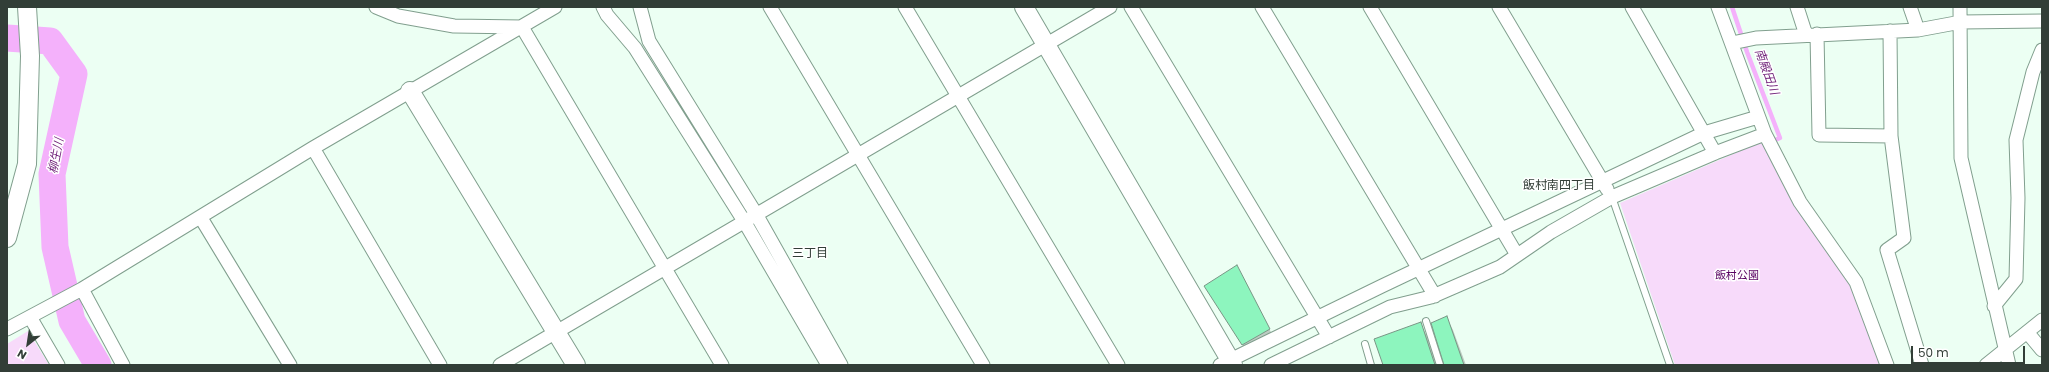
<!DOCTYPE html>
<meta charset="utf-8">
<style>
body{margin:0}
#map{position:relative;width:2049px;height:372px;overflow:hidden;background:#ecfff3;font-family:Poppins,sans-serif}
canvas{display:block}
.frame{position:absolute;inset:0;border:8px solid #323e37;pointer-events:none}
.north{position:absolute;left:8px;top:324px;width:40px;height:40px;-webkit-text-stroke:3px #fff;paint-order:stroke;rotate:210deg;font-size:11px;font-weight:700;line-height:16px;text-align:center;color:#323e37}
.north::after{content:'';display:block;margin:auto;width:14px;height:18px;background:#323e37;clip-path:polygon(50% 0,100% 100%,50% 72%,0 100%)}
.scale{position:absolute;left:1911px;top:346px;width:114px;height:18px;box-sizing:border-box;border:2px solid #323e37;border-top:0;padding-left:5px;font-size:12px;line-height:14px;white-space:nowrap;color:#323e37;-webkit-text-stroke:3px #fff;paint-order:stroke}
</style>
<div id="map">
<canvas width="2049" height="372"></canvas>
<div class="frame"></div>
<div class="north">N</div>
<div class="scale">50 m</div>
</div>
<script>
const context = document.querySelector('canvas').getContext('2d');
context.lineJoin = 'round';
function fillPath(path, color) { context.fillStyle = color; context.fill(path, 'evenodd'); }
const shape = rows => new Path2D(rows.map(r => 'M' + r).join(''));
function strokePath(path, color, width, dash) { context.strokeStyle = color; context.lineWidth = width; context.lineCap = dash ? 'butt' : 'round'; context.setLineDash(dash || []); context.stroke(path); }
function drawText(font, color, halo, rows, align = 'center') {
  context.font = font + ' Poppins,"Noto Sans JP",sans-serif'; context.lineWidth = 3; context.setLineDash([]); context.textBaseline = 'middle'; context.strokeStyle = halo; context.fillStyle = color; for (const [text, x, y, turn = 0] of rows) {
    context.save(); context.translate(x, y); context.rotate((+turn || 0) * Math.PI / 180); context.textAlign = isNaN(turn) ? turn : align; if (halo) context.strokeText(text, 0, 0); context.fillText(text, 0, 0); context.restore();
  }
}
fillPath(shape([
 [1768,139,1813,232,1852,286,1880,365,1675,365,1620,203],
 [28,331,49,365,7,365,7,344]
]), '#f7dafa');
fillPath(shape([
 [1243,277,1275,340,1249,355,1212,297],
 [1446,317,1453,330,1466,365,1445,365],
 [1420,323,1427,336,1437,365,1384,365]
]), '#0003');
strokePath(shape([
 [1732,7,1747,52,1780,138,1775,140]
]), '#f4b1fb', 4.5);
strokePath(shape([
 [7,38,50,41,74,74,52,174,55,247,72,321,98,365]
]), '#f4b1fb', 27);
const building = shape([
 [1237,265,1270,329,1242,345,1204,286,1237,265],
 [1447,316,1464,365,1444,365,1431,323,1447,316],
 [1421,322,1435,365,1383,365,1374,339,1421,322]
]);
fillPath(building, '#8df5be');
strokePath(building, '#799685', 1);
const lane = shape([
 [1612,197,1670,365],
 [1426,321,1440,365],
 [1365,344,1371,365]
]);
const street = shape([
 [376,7,398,16,454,26,522,27,722,365],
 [603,7,607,15,635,48,744,221,828,365],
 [640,7,649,41,756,214,841,365],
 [770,7,983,365],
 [905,7,1118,365],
 [1131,7,1329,337],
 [1262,7,1435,296],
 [1370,7,1517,255],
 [1499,7,1607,189],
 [1632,7,1715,153],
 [1718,7,1765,134,1800,202,1856,282,1887,365],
 [1797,7,1806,35],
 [1910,7,1918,30],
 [1960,7,1961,158,2009,365],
 [1890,31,1891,136,1904,238,1887,250,1922,365],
 [1817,34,1819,135,1891,136],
 [1732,43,1756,38,1918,30,1961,22,2042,21],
 [313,148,440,365],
 [201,218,290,365],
 [82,289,123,365],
 [1994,306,2016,279,2018,198,2016,140,2033,72,2042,50],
 [30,317,58,365],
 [7,329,82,289,313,148,555,7],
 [2027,332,2042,350],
 [500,365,1110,7],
 [1220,365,1382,286,1704,133,1758,117],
 [1271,365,1390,307,1431,297,1500,267,1551,232,1612,197,1715,153,1765,134],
 [1986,365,2042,320]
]);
const secondary = shape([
 [1024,7,1233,365],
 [410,91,576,365],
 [7,238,27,164,30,56,27,7]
]);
strokePath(lane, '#819f8e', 8);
strokePath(street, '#819f8e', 15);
strokePath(secondary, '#819f8e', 20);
strokePath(lane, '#fff', 6);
strokePath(street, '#fff', 13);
strokePath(secondary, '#fff', 18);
drawText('11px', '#590362', '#fff', [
 ["飯村公園",1737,276]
]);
drawText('italic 12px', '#73267c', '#fff', [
 ["南殿田川",1766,72,70],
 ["柳生川",57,156,-79]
]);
drawText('12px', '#323e37', '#fff', [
 ["飯村南四丁目",1559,186],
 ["三丁目",810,254]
]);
</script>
